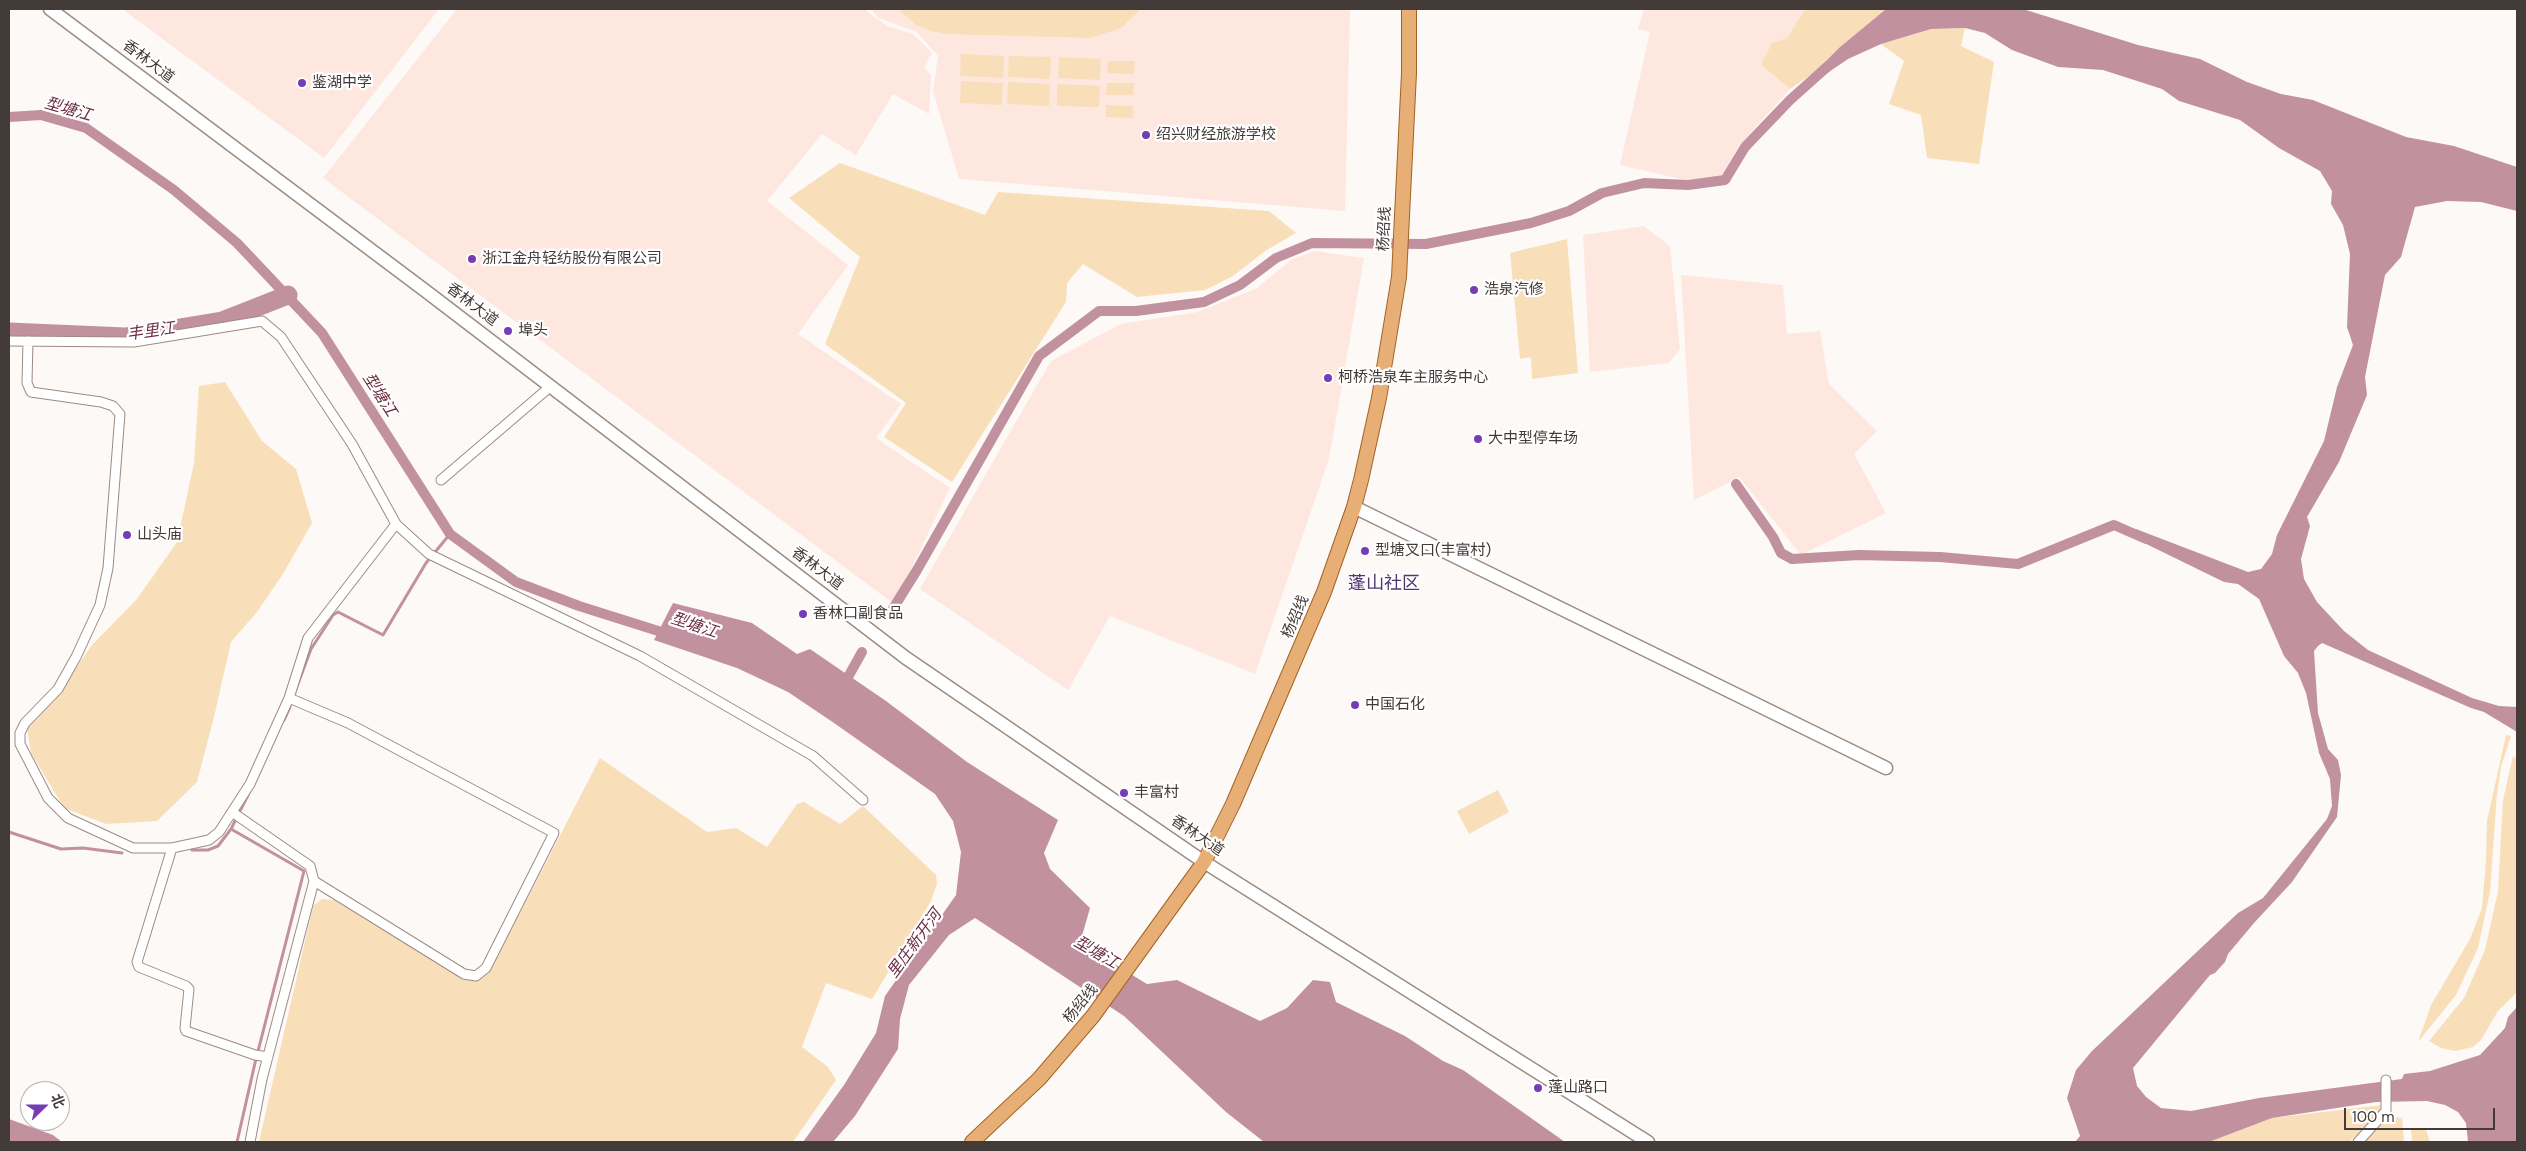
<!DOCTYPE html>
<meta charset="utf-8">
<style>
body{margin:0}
#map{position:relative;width:2526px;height:1151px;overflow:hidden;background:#fdf9f7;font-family:"DM Sans","Noto Sans SC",sans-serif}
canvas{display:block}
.frame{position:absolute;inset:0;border:10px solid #433b38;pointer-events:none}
.north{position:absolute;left:20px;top:1081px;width:50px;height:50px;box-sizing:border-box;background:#fff;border:1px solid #b4b1af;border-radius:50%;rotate:68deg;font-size:14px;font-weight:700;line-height:20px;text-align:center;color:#433b38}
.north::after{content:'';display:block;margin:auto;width:18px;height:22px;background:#753cb3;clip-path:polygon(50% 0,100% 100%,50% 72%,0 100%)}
.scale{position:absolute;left:2344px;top:1108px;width:151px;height:22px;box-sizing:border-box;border:2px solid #433b38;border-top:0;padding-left:6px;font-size:15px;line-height:18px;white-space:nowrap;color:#433b38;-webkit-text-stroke:4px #fff;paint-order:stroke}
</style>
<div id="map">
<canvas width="2526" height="1151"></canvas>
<div class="frame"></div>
<div class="north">北</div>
<div class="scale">100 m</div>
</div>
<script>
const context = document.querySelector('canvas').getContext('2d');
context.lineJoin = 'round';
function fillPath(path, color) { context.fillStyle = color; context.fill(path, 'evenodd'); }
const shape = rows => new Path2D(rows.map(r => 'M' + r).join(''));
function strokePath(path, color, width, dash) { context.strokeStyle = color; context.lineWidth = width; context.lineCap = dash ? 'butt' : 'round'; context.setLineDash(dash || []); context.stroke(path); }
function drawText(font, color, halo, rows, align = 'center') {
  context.font = font + ' "DM Sans","Noto Sans SC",sans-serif'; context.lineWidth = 4.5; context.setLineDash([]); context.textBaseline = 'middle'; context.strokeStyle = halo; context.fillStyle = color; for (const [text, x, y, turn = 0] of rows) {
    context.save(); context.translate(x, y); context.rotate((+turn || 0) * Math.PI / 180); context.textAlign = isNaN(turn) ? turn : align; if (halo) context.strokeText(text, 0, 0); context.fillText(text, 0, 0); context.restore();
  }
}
fillPath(shape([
 [122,9,439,9,324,158],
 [457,9,864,9,887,26,913,34,932,53,924,68,931,75,929,114,893,94,856,155,822,134,767,201,848,265,798,334,901,404,876,438,950,488,894,604,323,178],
 [871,9,1350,9,1345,211,959,179,933,91,938,56,917,32,878,18],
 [1644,9,1805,9,1787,38,1761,65,1790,89,1738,147,1722,176,1685,180,1620,165,1650,32,1638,29],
 [1644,226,1670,246,1680,349,1669,363,1590,372,1583,235],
 [1314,251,1364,258,1329,459,1255,674,1110,616,1068,690,920,589,1051,361,1121,324,1198,312,1257,288,1291,260],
 [1681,275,1783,285,1787,334,1820,331,1829,384,1877,431,1854,454,1886,513,1801,555,1739,477,1694,500]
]), '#fee7df');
fillPath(shape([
 [898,9,1141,9,1121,28,1091,38,947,34,930,31,916,25],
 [1805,9,1886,9,1840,47,1815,72,1790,89,1761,65,1772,43,1787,38],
 [1965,28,1961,46,1994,62,1979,164,1927,158,1921,115,1889,104,1904,61,1881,44,1931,29],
 [961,54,1004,56,1003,78,960,76],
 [1009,56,1051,57,1050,79,1008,77],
 [1059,57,1101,59,1100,80,1058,78],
 [1108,61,1135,61,1134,74,1107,73],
 [961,81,1003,83,1002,105,960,103],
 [1008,82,1050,84,1049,106,1007,104],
 [1107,83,1134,83,1133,95,1106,95],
 [1057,84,1100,86,1099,107,1057,106],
 [1106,105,1133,106,1133,118,1106,117],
 [840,163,985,215,998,192,1269,211,1296,233,1265,251,1233,276,1205,290,1137,297,1083,264,1067,283,1066,302,952,482,884,437,906,403,825,344,860,257,789,198],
 [1567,239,1578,373,1532,379,1531,357,1520,359,1510,253],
 [225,382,262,441,296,469,312,523,283,574,257,612,231,642,214,717,197,782,157,821,106,824,64,808,31,753,27,728,60,691,92,645,137,599,177,542,194,463,199,386],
 [2506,735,2511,736,2501,767,2497,794,2490,892,2478,948,2456,995,2418,1042,2431,1005,2470,939,2482,908,2486,860,2487,821],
 [2513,756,2517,759,2517,992,2498,1011,2481,1040,2473,1047,2455,1051,2441,1048,2429,1041,2464,998,2485,950,2498,891,2503,800],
 [600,758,707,832,736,828,767,847,797,804,804,802,840,824,863,806,936,875,937,884,931,901,872,999,826,983,802,1047,828,1067,836,1080,793,1142,259,1142,313,906,322,899,334,900,465,980,478,981,490,971],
 [1498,790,1509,812,1469,834,1457,811],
 [2383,1105,2384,1111,2349,1142,2209,1142,2272,1118],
 [2389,1116,2402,1118,2404,1142,2364,1142],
 [2416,1129,2426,1130,2430,1142,2412,1142,2411,1130]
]), '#f8dfb9');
fillPath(shape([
 [1886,9,2023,9,2138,45,2200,59,2247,82,2281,94,2313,100,2406,137,2454,146,2517,167,2517,211,2481,202,2447,201,2415,207,2401,257,2385,275,2365,377,2367,395,2339,462,2307,517,2310,526,2301,559,2304,579,2317,602,2344,631,2368,650,2472,698,2499,706,2517,707,2517,732,2484,712,2471,708,2322,643,2318,646,2314,651,2318,713,2328,749,2338,760,2341,775,2337,817,2292,882,2254,923,2228,954,2225,962,2215,973,2210,975,2133,1068,2137,1086,2146,1097,2161,1108,2191,1111,2259,1098,2402,1079,2404,1074,2430,1071,2480,1055,2505,1028,2508,1017,2517,1007,2517,1142,2468,1142,2466,1123,2458,1112,2445,1105,2427,1101,2376,1102,2272,1118,2209,1142,2075,1142,2080,1136,2067,1098,2076,1070,2092,1051,2238,913,2263,898,2327,819,2332,806,2330,779,2319,753,2306,693,2298,673,2284,656,2259,599,2238,584,2224,582,2134,538,2136,529,2248,572,2261,569,2272,554,2277,535,2324,441,2337,387,2353,345,2347,327,2350,254,2343,225,2331,204,2332,191,2320,171,2279,148,2240,120,2179,101,2162,89,2103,70,2058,67,2012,50,1985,33,1965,28,1931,29,1881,44,1848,59,1820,78,1815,72,1840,47],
 [673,603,752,623,797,654,810,649,886,701,967,762,1058,820,1044,853,1050,869,1090,908,1080,943,1147,984,1177,980,1260,1021,1287,1008,1313,980,1330,982,1336,1002,1405,1036,1443,1061,1463,1070,1565,1142,1264,1142,1226,1112,1124,1016,975,918,949,935,909,985,900,1019,898,1049,855,1116,833,1142,803,1142,844,1085,876,1033,885,996,956,895,961,852,953,821,935,794,834,723,788,692,737,668,654,640],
 [9,1119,53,1135,62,1142,9,1142]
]), '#c2919f');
strokePath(shape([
 [296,689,311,649,333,615,338,612,383,635,426,563,450,534],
 [284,720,290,707],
 [231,829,304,871,255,1063,237,1142],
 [9,832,61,849,83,848,122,853],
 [192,850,208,850,218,846,231,829,249,793]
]), '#c2919f', 3);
strokePath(shape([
 [9,117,41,115,86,128,174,190,237,243,322,333,450,534,516,582,579,606,671,635],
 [1736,484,1773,537,1781,553,1792,559,1859,555,1940,557,2018,564,2114,525,2146,539],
 [889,615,917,570,1039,356,1099,311,1136,311,1204,302,1240,285,1276,258,1312,243,1426,244,1531,223,1569,211,1602,193,1644,183,1688,185,1725,180,1745,147,1790,100,1828,66],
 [843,686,862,652]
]), '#c2919f', 10);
strokePath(shape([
 [9,332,125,337,222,321,288,295]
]), '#c2919f', 19);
const street = shape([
 [9,341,134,342,262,321,281,337,352,444,396,524,429,554,640,656,813,756,863,800],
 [28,341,27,383,31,392,101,402,113,406,120,414,108,568,100,605,76,657,58,689,25,723,20,733,20,744,48,798,68,818,133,848,172,848,209,840,219,832,250,784,289,698,308,638,396,524],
 [441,480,551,386],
 [232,812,310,866,314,881],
 [172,848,137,962,139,967,186,986,189,989,185,1028,186,1031,255,1055,268,1057],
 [250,1142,262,1079,314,881,464,974,476,976,486,968,554,833,348,723,289,698],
 [2358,1142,2386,1111,2386,1080]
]);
const secondary = shape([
 [50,9,427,292,906,658,1204,862,1648,1142],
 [1354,507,1886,768]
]);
const primary = shape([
 [972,1142,1039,1079,1093,1016,1204,862,1233,804,1324,592,1354,507,1361,480,1379,398,1399,277,1409,73,1409,9]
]);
strokePath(street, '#9d8b85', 11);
strokePath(secondary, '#9d8b85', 15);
strokePath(primary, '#a36325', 16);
strokePath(street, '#fff', 9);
strokePath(secondary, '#fff', 12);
strokePath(primary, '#e7af76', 14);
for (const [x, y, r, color] of [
 [302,83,5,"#753cb3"],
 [1146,135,5,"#753cb3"],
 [472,259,5,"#753cb3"],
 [1474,290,5,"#753cb3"],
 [508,331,5,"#753cb3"],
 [1328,378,5,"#753cb3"],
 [1478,439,5,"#753cb3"],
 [127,535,5,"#753cb3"],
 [1365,551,5,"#753cb3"],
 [803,614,5,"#753cb3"],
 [1355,705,5,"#753cb3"],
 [1124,793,5,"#753cb3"],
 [1538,1088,5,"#753cb3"]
]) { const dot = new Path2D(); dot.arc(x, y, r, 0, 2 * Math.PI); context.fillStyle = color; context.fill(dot); strokePath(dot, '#fff', 2); }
drawText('15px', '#433b38', '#fff', [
 ["香林大道",148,62,37],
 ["杨绍线",1385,229,-87],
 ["香林大道",472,305,37],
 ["香林大道",817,569,37],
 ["杨绍线",1296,617,-67],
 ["香林大道",1197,836,34],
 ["杨绍线",1081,1004,-51]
]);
drawText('15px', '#433b38', '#fff', [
 ["鉴湖中学",312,83],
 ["绍兴财经旅游学校",1156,135],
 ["浙江金舟轻纺股份有限公司",482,259],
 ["浩泉汽修",1484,290],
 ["埠头",518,331],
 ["柯桥浩泉车主服务中心",1338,378],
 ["大中型停车场",1488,439],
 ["山头庙",137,535],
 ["型塘叉口(丰富村)",1375,551],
 ["香林口副食品",813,614],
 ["中国石化",1365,705],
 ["丰富村",1134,793],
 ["蓬山路口",1548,1088]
], 'left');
drawText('italic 16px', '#6d2f45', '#fff', [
 ["型塘江",68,110,16],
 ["丰里江",151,332,-8],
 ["型塘江",379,395,57],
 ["型塘江",694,626,18],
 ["里庄新开河",915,944,-54],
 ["型塘江",1096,953,30]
]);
drawText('18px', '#513772', '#fff', [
 ["蓬山社区",1384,584]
]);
</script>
